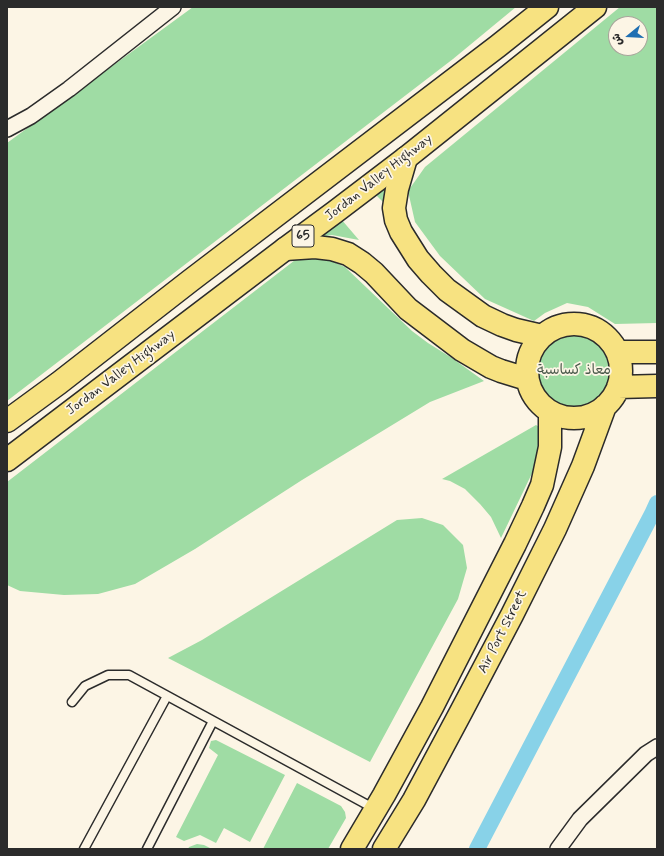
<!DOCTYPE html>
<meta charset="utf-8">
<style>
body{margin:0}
#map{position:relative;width:664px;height:856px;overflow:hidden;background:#fcf5e5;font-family:Mynerve,"Playpen Sans Arabic",sans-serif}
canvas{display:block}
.frame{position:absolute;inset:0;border:8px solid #2b2b2b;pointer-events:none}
.north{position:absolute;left:608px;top:16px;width:40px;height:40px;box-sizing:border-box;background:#fcf5e5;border:1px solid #a8a49b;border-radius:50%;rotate:252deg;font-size:11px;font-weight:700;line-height:16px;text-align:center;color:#2b2b2b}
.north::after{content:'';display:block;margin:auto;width:14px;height:18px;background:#1f6fb2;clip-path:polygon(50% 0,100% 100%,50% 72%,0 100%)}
</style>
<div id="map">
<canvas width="664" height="856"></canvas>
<div class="frame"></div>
<div class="north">ش</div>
</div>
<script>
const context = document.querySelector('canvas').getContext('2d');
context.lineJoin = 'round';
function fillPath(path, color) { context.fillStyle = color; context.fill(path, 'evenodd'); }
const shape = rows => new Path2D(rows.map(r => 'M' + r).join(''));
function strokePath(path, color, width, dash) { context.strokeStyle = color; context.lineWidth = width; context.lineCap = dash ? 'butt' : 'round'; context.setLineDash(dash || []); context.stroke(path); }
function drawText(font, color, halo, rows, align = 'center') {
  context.font = font + ' Mynerve,"Playpen Sans Arabic",sans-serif'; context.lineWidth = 3.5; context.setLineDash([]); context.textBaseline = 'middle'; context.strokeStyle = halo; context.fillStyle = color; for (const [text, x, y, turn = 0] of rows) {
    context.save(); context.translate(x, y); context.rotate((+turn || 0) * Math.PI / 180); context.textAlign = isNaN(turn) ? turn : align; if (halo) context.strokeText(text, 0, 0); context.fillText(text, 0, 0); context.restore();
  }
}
fillPath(shape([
 [193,7,516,7,453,59,7,401,7,143],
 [620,7,657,7,657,323,615,324,588,307,567,303,545,313,534,321,485,299,440,256,415,222,408,191,425,167],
 [616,24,640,24,640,48,616,48],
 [395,174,390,209,373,192],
 [341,219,359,240,332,235,320,237],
 [299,257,329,260,345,267,412,331,428,343,452,358,484,381,430,402,302,480,195,549,135,584,98,594,64,595,20,591,7,585,7,482],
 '533 371a41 41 0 1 1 82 0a41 41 0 1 1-82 0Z',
 [536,425,541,428,546,444,501,538,491,517,480,504,465,489,450,481,442,479],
 [422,518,443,525,463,545,467,568,458,599,370,762,168,658,202,640,397,520],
 [216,740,285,775,250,842,224,828,216,843,200,835,184,841,176,837,218,755,209,748,211,741],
 [297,783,341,806,345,812,346,818,328,849,263,849],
 [197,844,204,845,212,849,188,849,189,847]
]), '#9fdca4');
strokePath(shape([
 [477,849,652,514,657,503]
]), '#88d2e8', 16);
const lane = shape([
 [72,702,85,686,108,675,129,675,375,809],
 [84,849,167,696],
 [147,849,213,721]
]);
const street = shape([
 [7,129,31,116,69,89,173,7],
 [558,849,580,819,646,754,657,747]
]);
const primary = shape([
 [406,158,397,189,394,208,396,220,401,232,418,259,431,274,447,290,483,316,502,325,516,330,542,336],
 [285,249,315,247,332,249,348,254,362,263,374,273,408,309,462,350,491,367,501,371,527,379],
 '527 371a47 47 0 1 1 94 0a47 47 0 1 1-94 0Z',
 [617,352,657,352],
 [618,387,657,386],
 [352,849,384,795,432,707,515,544,533,506,542,485,550,447,550,412],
 [384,849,414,800,461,712,512,615,555,529,583,466,605,406]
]);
const highway = shape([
 [7,421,59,383,190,281,498,46,547,7],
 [7,460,285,249,335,212,406,158,595,7]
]);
strokePath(lane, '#2b2b2b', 11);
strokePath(street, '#2b2b2b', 18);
strokePath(primary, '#2b2b2b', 25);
strokePath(highway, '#2b2b2b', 25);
strokePath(lane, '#fcf5e5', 8);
strokePath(street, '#fcf5e5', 15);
strokePath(primary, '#f7e281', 22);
strokePath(highway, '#f7e281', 22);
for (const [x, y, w] of [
 [303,236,22]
]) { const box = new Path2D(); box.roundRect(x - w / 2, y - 11, w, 22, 3); context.fillStyle = '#fcf5e5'; context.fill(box); strokePath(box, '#2b2b2b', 1); }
drawText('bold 13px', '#2b2b2b', null, [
 ["65",303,236]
]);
drawText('14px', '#2b2b2b', '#fcf5e5', [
 ["Jordan Valley Highway",379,178,-38],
 ["Jordan Valley Highway",121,373,-37],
 ["Air Port Street",503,632,-63]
]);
drawText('14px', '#485749', '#fcf5e5', [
 ["معاذ كساسبة",574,371]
]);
</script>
